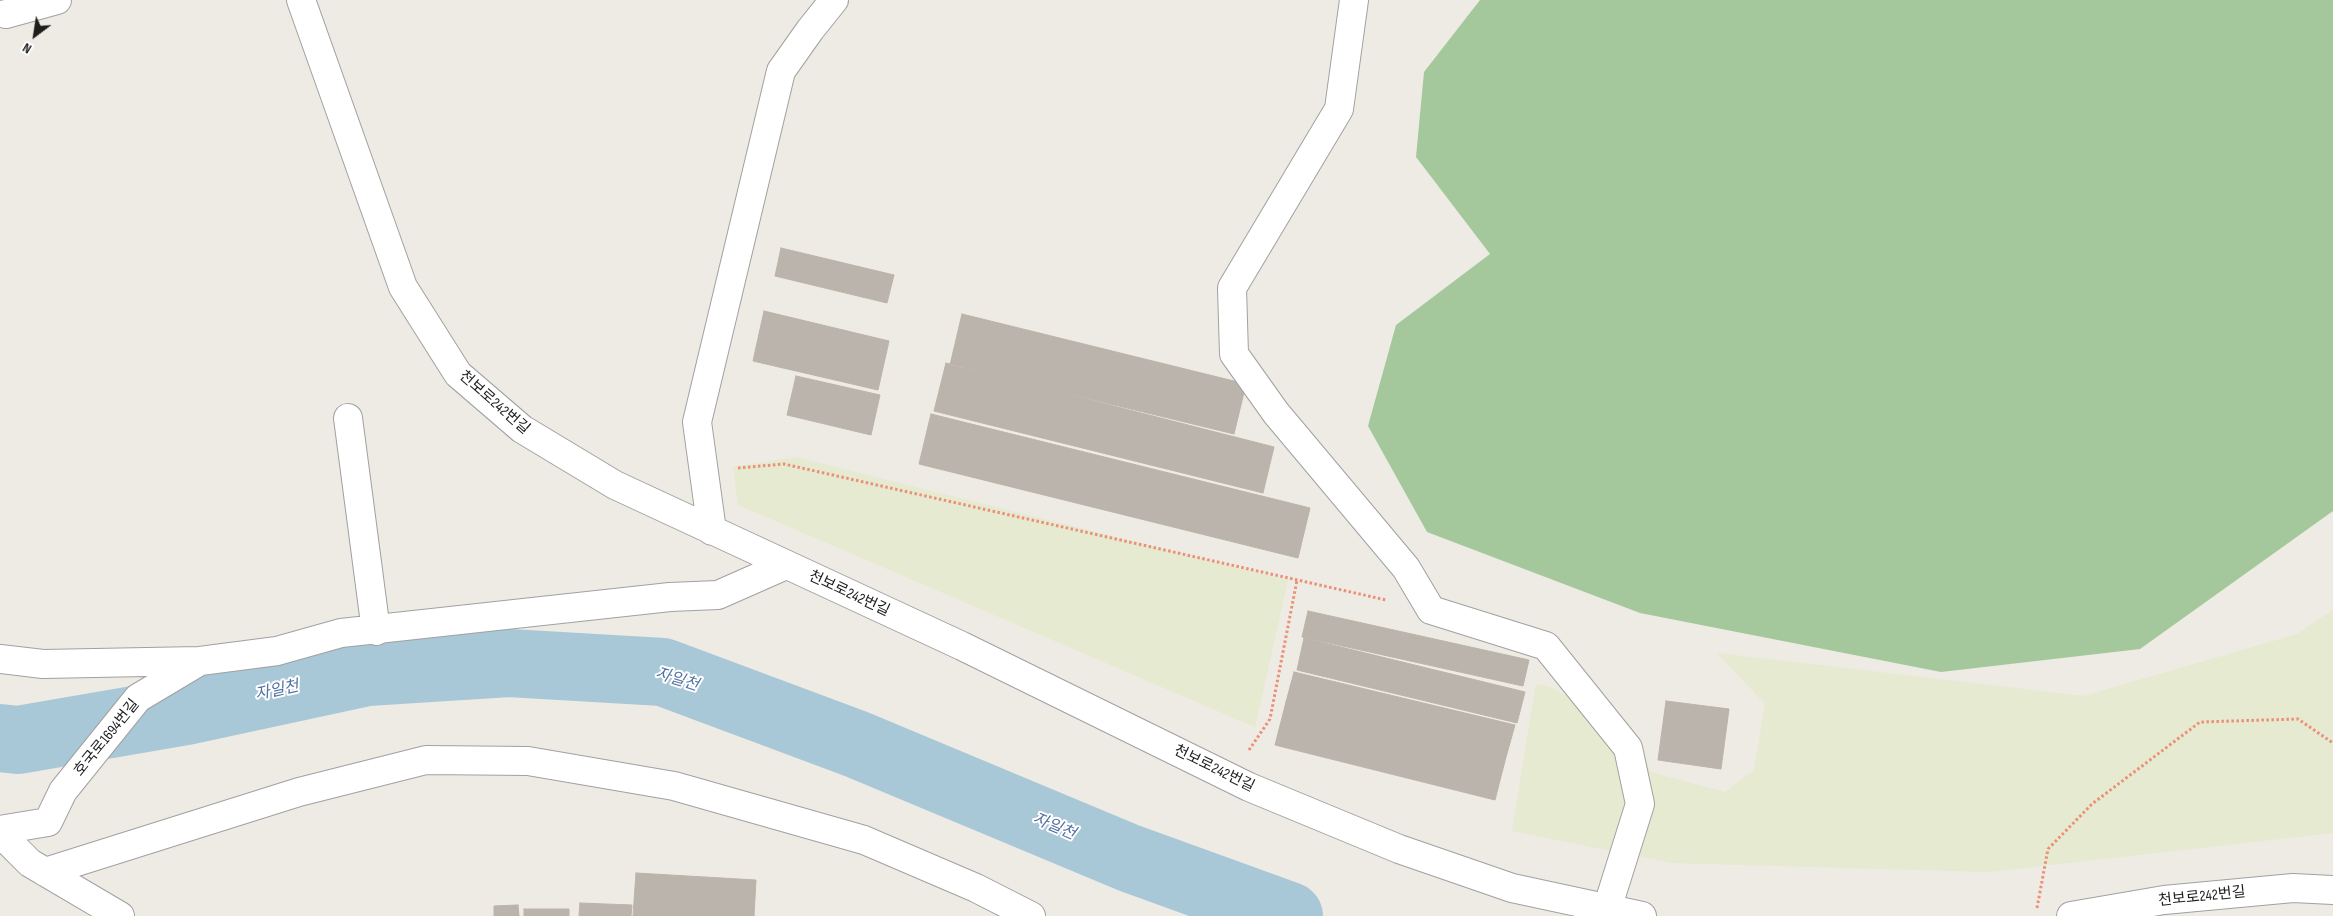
<!DOCTYPE html>
<meta charset="utf-8">
<style>
body{margin:0}
#map{position:relative;width:2333px;height:916px;overflow:hidden;background:#edebe3;font-family:"Sofia Sans Condensed",sans-serif}
canvas{display:block}
.north{position:absolute;left:10px;top:10px;width:50px;height:50px;-webkit-text-stroke:4px #fff;paint-order:stroke;rotate:211deg;font-size:14px;font-weight:700;line-height:20px;text-align:center;color:#1d1d1d}
.north::after{content:'';display:block;margin:auto;width:18px;height:22px;background:#1d1d1d;clip-path:polygon(50% 0,100% 100%,50% 72%,0 100%)}
</style>
<div id="map">
<canvas width="2333" height="916"></canvas>
<div class="north">N</div>
</div>
<script>
const context = document.querySelector('canvas').getContext('2d');
context.lineJoin = 'round';
function fillPath(path, color) { context.fillStyle = color; context.fill(path, 'evenodd'); }
const shape = rows => new Path2D(rows.map(r => 'M' + r).join(''));
function strokePath(path, color, width, dash) { context.strokeStyle = color; context.lineWidth = width; context.lineCap = dash ? 'butt' : 'round'; context.setLineDash(dash || []); context.stroke(path); }
function drawText(font, color, halo, rows, align = 'center') {
  context.font = font + ' "Sofia Sans Condensed","Noto Sans KR",sans-serif'; context.lineWidth = 4; context.setLineDash([]); context.textBaseline = 'middle'; context.strokeStyle = halo; context.fillStyle = color; for (const [text, x, y, turn = 0] of rows) {
    context.save(); context.translate(x, y); context.rotate((+turn || 0) * Math.PI / 180); context.textAlign = isNaN(turn) ? turn : align; if (halo) context.strokeText(text, 0, 0); context.fillText(text, 0, 0); context.restore();
  }
}
fillPath(shape([
 [796,457,1288,580,1255,727,738,505,733,467],
 [2333,610,2333,833,1988,872,1672,863,1512,831,1536,684,1550,687,1628,726,1651,772,1725,792,1754,770,1765,704,1717,653,2084,696,2297,634]
]), '#e5ead0');
fillPath(shape([
 [1480,0,2333,0,2333,511,2140,649,1941,672,1640,613,1427,532,1368,426,1396,325,1490,254,1416,157,1424,72]
]), '#a4c89c');
strokePath(shape([
 [0,738,18,740,186,711,367,672,509,663,663,672,856,744,1129,858,1289,916]
]), '#a8c7d7', 68);
const building = shape([
 [781,248,894,275,887,303,775,276,781,248],
 [764,311,889,341,878,390,753,361,764,311],
 [962,314,1246,384,1234,434,950,365,962,314],
 [946,363,1274,447,1263,493,934,411,946,363],
 [796,376,880,395,871,435,787,415,796,376],
 [931,414,1310,508,1298,558,919,464,931,414],
 [1308,611,1529,660,1523,686,1302,637,1308,611],
 [1304,638,1525,692,1517,723,1297,670,1304,638],
 [1294,672,1515,725,1506,757,1286,702,1294,672],
 [1666,701,1729,709,1721,769,1658,760,1666,701],
 [1286,702,1506,757,1495,800,1275,745,1286,702],
 [636,873,756,880,754,916,633,916,636,873],
 [580,903,632,905,631,916,579,916,580,903],
 [518,905,519,916,494,916,494,906,518,905],
 [524,909,569,909,569,916,524,916,524,909]
]);
fillPath(building, '#bab4ad');
strokePath(building, '#bdb3a7', 1);
const minor = shape([
 [301,0,403,287,458,374,522,429,615,485,962,646,1249,787,1399,849,1512,888,1642,916],
 [1354,0,1339,109,1232,288,1234,354,1276,413,1406,568,1431,610,1546,646,1628,748,1640,804,1607,909],
 [6,14,57,0],
 [348,418,376,631],
 [712,531,697,422,781,71,810,30,834,0],
 [0,659,43,664,199,661],
 [0,830,48,822,63,791,138,698,200,661,277,651,341,633,670,597,718,595,786,565],
 [0,833,30,863,120,916],
 [45,872,299,792,426,760,528,761,674,786,864,840,976,888,1031,916],
 [2071,916,2164,900,2293,888,2333,890]
]);
strokePath(minor, '#a1a1a1', 30);
strokePath(shape([
 [738,468,784,464,1386,600],
 [1249,750,1270,719,1297,580],
 [2037,908,2048,849,2092,804,2200,722,2298,719,2333,743]
]), '#ec8f76', 3, [2.5, 2.5]);
strokePath(minor, '#fff', 28);
drawText('15px', '#1d1d1d', '#fff', [
 ["천보로242번길",494,403,41],
 ["천보로242번길",849,594,25],
 ["호국로1694번길",107,738,-51],
 ["천보로242번길",1214,769,26],
 ["천보로242번길",2202,897,-6]
]);
drawText('italic 16px', '#5372a3', '#fff', [
 ["자일천",677,680,17],
 ["자일천",277,691,-12],
 ["자일천",1054,827,23]
]);
</script>
